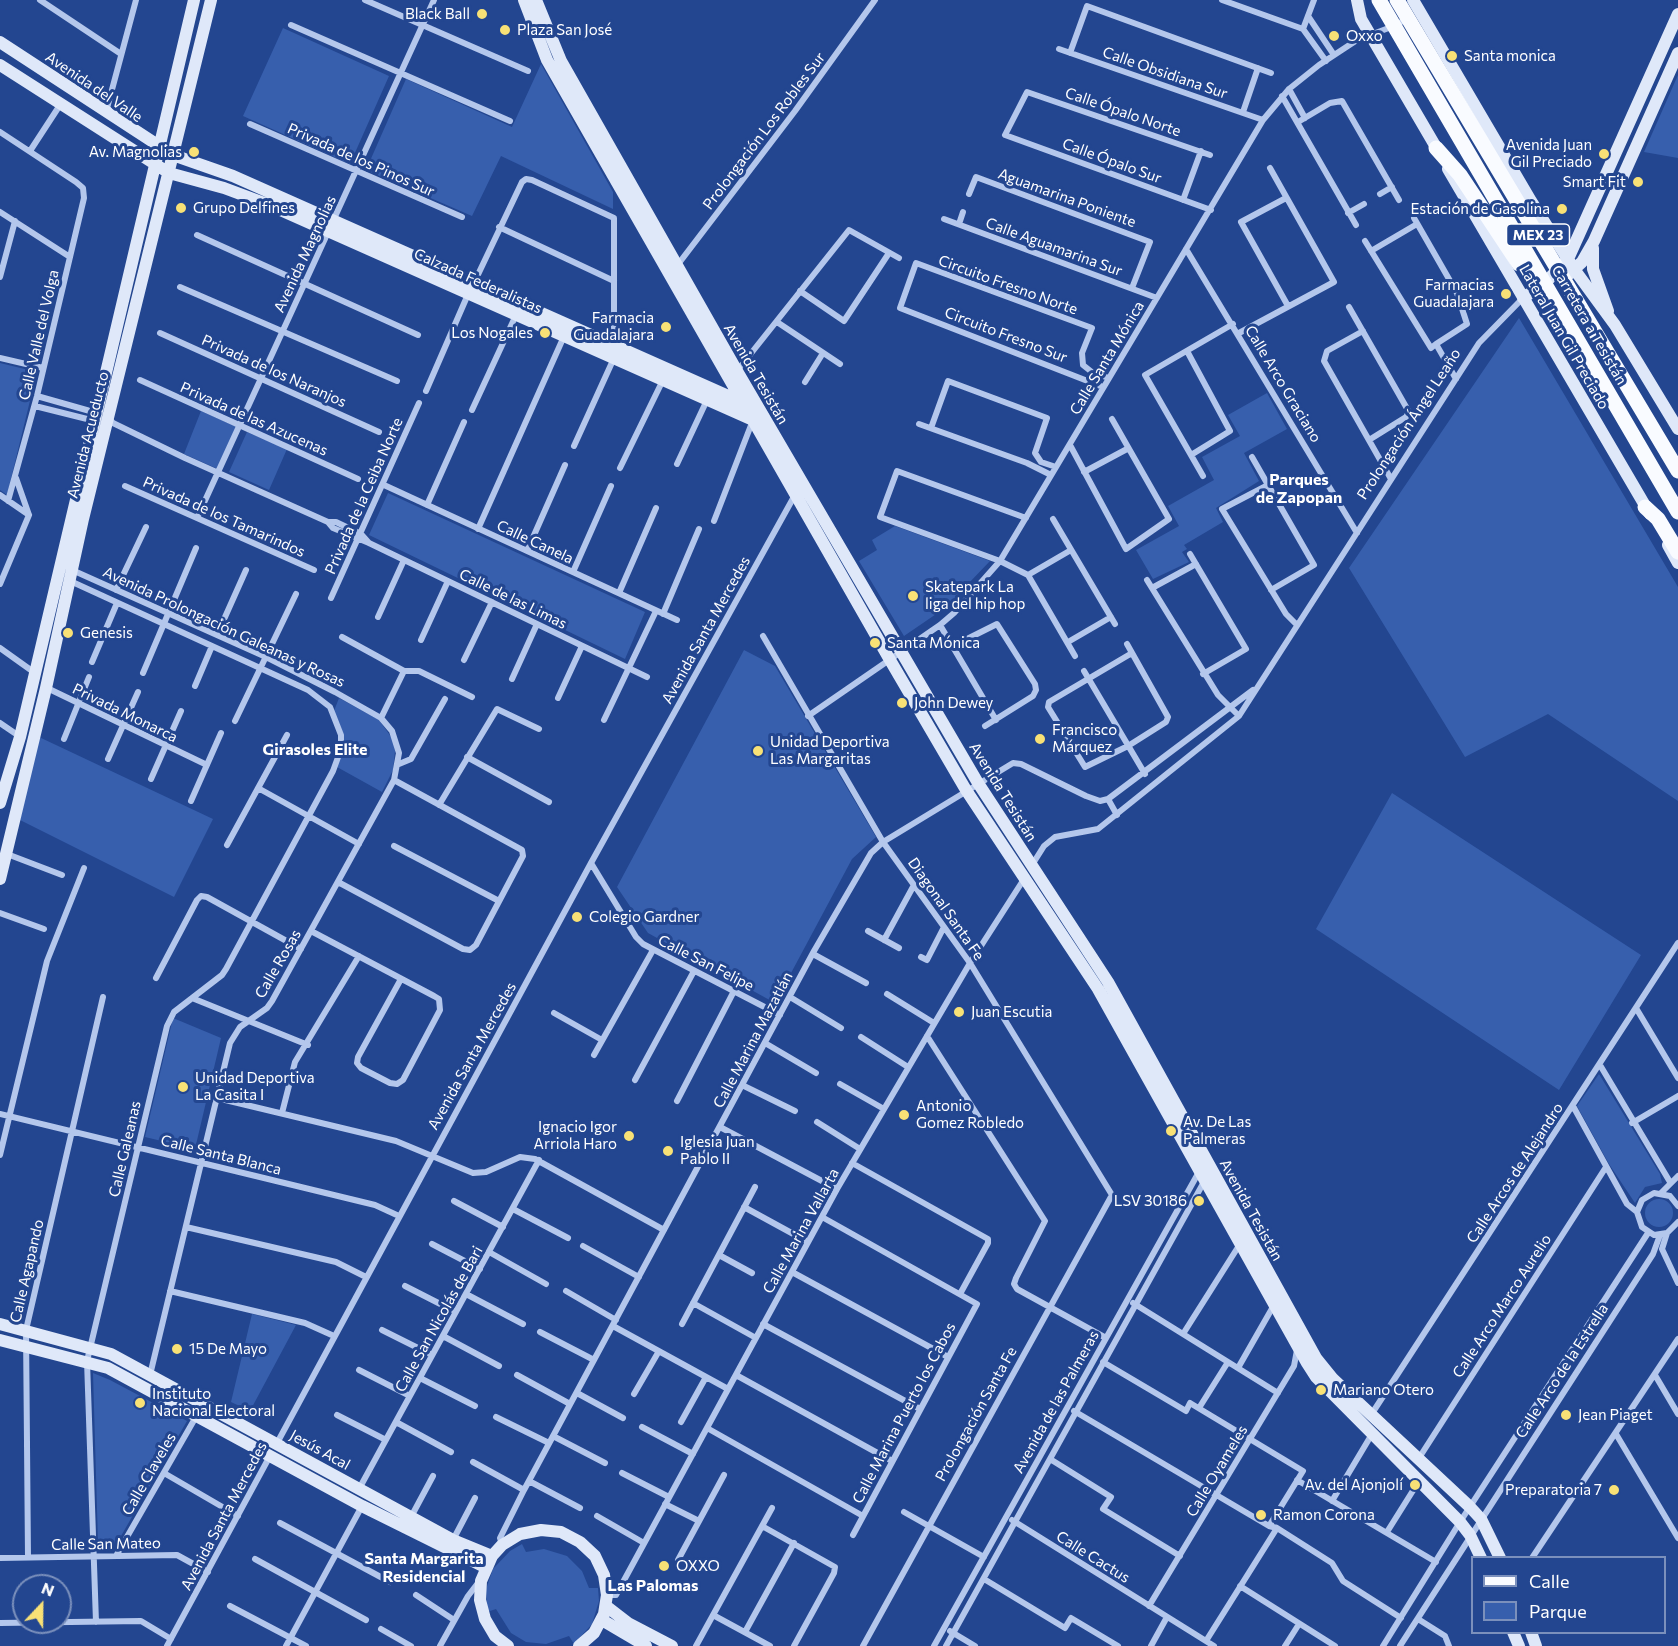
<!DOCTYPE html>
<meta charset="utf-8">
<style>
body{margin:0}
#map{position:relative;width:1678px;height:1646px;overflow:hidden;background:#234690;font-family:Commissioner,sans-serif}
canvas{display:block}
.legend{position:absolute;left:1471px;top:1556px;width:195px;height:78px;box-sizing:border-box;background:#234690;border:2px solid #7b90bc;margin:0;padding:8px 10px;list-style:none;font-size:18px;color:#fff}
.legend li{display:flex;align-items:center;gap:12px;height:30px}
.legend b{width:30px;border:2px solid #7b90bc}
.north{position:absolute;left:12px;top:1574px;width:60px;height:60px;box-sizing:border-box;background:#234690;border:2px solid #7b90bc;border-radius:50%;rotate:22deg;font-size:16px;font-weight:700;line-height:24px;text-align:center;color:#fff}
.north::after{content:'';display:block;margin:auto;width:21px;height:27px;background:#f8e176;clip-path:polygon(50% 0,100% 100%,50% 72%,0 100%)}
</style>
<div id="map">
<canvas width="1678" height="1646"></canvas>
<ul class="legend">
<li><b style="height:8px;background:#f9fbff"></b>Calle</li>
<li><b style="height:16px;background:#375fad"></b>Parque</li>
</ul>
<div class="north">N</div>
</div>
<script>
const context = document.querySelector('canvas').getContext('2d');
context.lineJoin = 'round';
function fillPath(path, color) { context.fillStyle = color; context.fill(path, 'evenodd'); }
const shape = rows => new Path2D(rows.map(r => 'M' + r).join(''));
function strokePath(path, color, width, dash) { context.strokeStyle = color; context.lineWidth = width; context.lineCap = dash ? 'butt' : 'round'; context.setLineDash(dash || []); context.stroke(path); }
function drawText(font, color, halo, rows, align = 'center') {
  context.font = font + ' Commissioner,sans-serif'; context.lineWidth = 6; context.setLineDash([]); context.textBaseline = 'middle'; context.strokeStyle = halo; context.fillStyle = color; for (const [text, x, y, turn = 0] of rows) {
    context.save(); context.translate(x, y); context.rotate((+turn || 0) * Math.PI / 180); context.textAlign = isNaN(turn) ? turn : align; if (halo) context.strokeText(text, 0, 0); context.fillText(text, 0, 0); context.restore();
  }
}
fillPath(shape([
 [283,28,389,76,350,164,243,116],
 [541,64,613,192,613,209,501,156,472,216,366,170,406,79,512,127],
 [1678,75,1678,158,1644,152],
 [1519,318,1678,587,1678,801,1548,714,1465,757,1349,568],
 [0,363,37,372,7,495,0,490],
 [1267,393,1287,429,1244,453,1259,481,1216,508,1223,522,1184,545,1187,549,1182,552,1189,562,1153,579,1136,550,1179,526,1168,506,1214,480,1202,457,1240,436,1228,415],
 [201,411,237,427,218,469,184,454],
 [247,432,287,449,269,490,229,472],
 [388,493,645,612,625,659,369,535],
 [895,526,990,561,945,608,904,636,859,561,877,550,872,540],
 [744,650,775,666,876,837,852,859,775,1003,648,933,617,887],
 [339,698,379,720,394,741,395,751,393,770,382,792,337,767,344,736,334,711],
 [39,737,213,819,174,897,20,820],
 [1392,793,1641,955,1559,1090,1316,929],
 [173,1018,221,1038,195,1149,145,1137],
 [1599,1074,1660,1174,1662,1183,1645,1187,1635,1203,1609,1164,1577,1106],
 '1645 1213a14 14 0 1 1 28 0a14 14 0 1 1-28 0Z',
 [252,1314,296,1325,250,1411,231,1402],
 [93,1373,110,1380,187,1421,117,1543,98,1543],
 [522,1544,526,1552,544,1549,567,1556,582,1571,589,1588,598,1588,599,1601,592,1624,574,1644,569,1636,546,1644,526,1642,511,1633,496,1609,487,1612,486,1589,493,1569,510,1551]
]), '#375fad');
strokePath(shape([
 [40,0,121,54],
 [365,0,528,71],
 [1222,0,1303,29,1326,61],
 [1308,16,1334,55],
 [291,25,510,121],
 [1303,29,1314,0],
 [1059,49,1263,120],
 [1070,53,1087,6,1271,73],
 [1289,89,1305,118],
 [1282,96,1356,225],
 [106,112,136,0],
 [1243,112,1258,68],
 [1298,122,1330,103,1342,101,1399,200],
 [250,124,462,217],
 [0,132,76,182,83,188,84,198,37,396,8,501],
 [30,151,60,105],
 [1210,155,1027,92,1005,135,1211,210],
 [969,194,976,177,1150,242,1132,288],
 [1380,194,1392,187],
 [1286,198,1241,222,1288,306],
 [1183,200,1201,151],
 [0,212,70,257],
 [1348,213,1364,204],
 [1414,218,1457,293,1467,324,1436,344],
 [944,219,1157,298],
 [333,221,434,0],
 [959,224,963,212],
 [499,227,614,281],
 [197,235,418,335],
 [1365,241,1431,348,1436,344,1456,379],
 [1186,249,1357,533],
 [1371,251,1417,224],
 [676,267,795,111,875,0],
 [0,277,15,221],
 [474,283,522,182,526,179,532,180,614,218,614,344],
 [180,287,397,381],
 [800,291,844,321,889,253],
 [1349,307,1409,412,1406,417,1369,440],
 [777,322,840,364],
 [1363,331,1327,351,1324,361,1391,479],
 [160,333,379,432],
 [1239,333,1334,282,1270,168],
 [1187,351,1230,431,1191,455],
 [0,358,43,368],
 [737,371,849,230,899,258],
 [140,380,358,479],
 [805,382,823,353],
 [1103,387,900,308,916,263,1092,328,1082,353,1083,365,1093,373,1109,378],
 [426,391,469,292],
 [37,396,97,413],
 [35,406,95,421],
 [472,410,516,315],
 [109,418,113,423,185,458,328,522,336,522,361,534,369,543],
 [919,424,1027,463,1051,475],
 [931,428,948,381,1047,418,1035,453,1041,462,1056,467],
 [1070,445,1126,549,1169,519,1112,419],
 [574,446,614,358],
 [1252,457,1314,565,1271,590],
 [677,464,707,400],
 [620,468,663,380],
 [1084,472,1127,449],
 [1203,476,1145,375,1233,324],
 [384,485,677,620],
 [1268,485,1222,509,1286,614,1297,625],
 [125,486,314,570],
 [0,495,29,515],
 [427,505,464,422],
 [197,518,329,230],
 [1026,518,897,471,880,517,1000,561,1028,575,1075,656],
 [1053,519,1115,624],
 [714,521,753,420],
 [328,522,333,528,369,543,647,677],
 [478,529,565,334],
 [527,551,565,465],
 [1190,554,1246,649,1203,674],
 [72,570,266,657,335,692,381,718,392,731,399,753,394,780,272,1001,267,1008,240,1027,230,1043,150,1375],
 [573,572,611,486],
 [1028,575,1071,550],
 [68,580,308,690,330,707,341,735,341,749,333,771,226,969,222,975,174,1012,167,1026,87,1361,96,1622],
 [1147,580,1218,695,1239,716],
 [0,584,29,515,16,478],
 [1152,588,1196,564],
 [116,590,146,527],
 [619,593,656,508],
 [331,598,419,403],
 [663,614,699,529],
 [378,617,404,560],
 [940,625,996,720],
 [217,635,246,570],
 [763,636,883,842,970,963,1112,1195,863,1646],
 [342,637,404,671,419,671,472,697],
 [421,640,448,581],
 [1068,642,1111,617],
 [1127,644,1168,717,1166,722,1128,746,1085,767,1048,707,1049,702,1132,653],
 [953,646,997,624,1035,684,1036,690,1033,696,985,726],
 [0,648,35,673],
 [464,660,492,602],
 [92,662,117,603],
 [1084,671,1145,774],
 [143,673,196,548],
 [512,679,537,624],
 [195,686,212,646],
 [45,687,207,765],
 [558,698,582,646],
 [808,716,940,625,954,613,1000,561,1263,120,1289,89,1319,65,1357,40,1394,26,1408,18],
 [381,718,404,671],
 [604,720,656,611],
 [235,721,296,594],
 [0,723,19,736],
 [64,739,89,677],
 [467,757,549,802],
 [108,759,138,692],
 [399,764,411,759,445,699],
 [151,779,181,711],
 [258,788,359,844],
 [1108,799,1117,815],
 [191,801,221,733],
 [439,805,497,709,539,729],
 [227,845,287,735],
 [394,846,499,901],
 [7,854,62,875],
 [591,863,636,937,643,944,780,1015],
 [1032,865,1044,846,1055,837,1098,829,1239,716,1479,343,1523,298],
 [338,882,463,949,470,950,476,945,523,856,522,850,394,780],
 [0,913,44,929],
 [311,931,434,996,439,999,440,1010,403,1080,397,1084,390,1083,361,1068,357,1063,358,1057,401,979],
 [868,931,899,948],
 [884,940,914,885],
 [813,954,866,983],
 [921,957,927,960,944,927],
 [156,978,197,900,201,896,207,897,301,949],
 [887,994,934,1023],
 [790,997,841,1028],
 [192,998,308,1045],
 [1636,1008,1678,1078],
 [554,1013,602,1040],
 [927,1036,1045,1221,1016,1278,1014,1284,1017,1289,1106,1338],
 [861,1037,908,1067],
 [765,1043,816,1073],
 [594,1055,653,950],
 [1600,1065,1670,1182],
 [635,1080,694,971],
 [840,1084,884,1109],
 [742,1085,795,1111],
 [217,1098,396,1141,473,1173,486,1172,520,1157,535,1159,664,1230],
 [677,1101,734,991],
 [1573,1106,1627,1204,1637,1212],
 [282,1113,295,1062,359,956],
 [0,1114,375,1205,399,1216],
 [817,1122,860,1149],
 [1632,1123,1678,1096],
 [720,1127,837,1189],
 [0,1155,47,961,84,868],
 [852,1163,988,1239,988,1243,960,1294],
 [1661,1193,1678,1176],
 [454,1201,503,1227],
 [1678,1206,1670,1196,1654,1193,1642,1200,1637,1212,1642,1227,1654,1235,1667,1233,1678,1222],
 [744,1207,808,1242],
 [513,1209,568,1238],
 [822,1217,977,1304,853,1535],
 [186,1227,336,1262,366,1277],
 [1667,1233,1662,1249,1678,1283],
 [432,1244,480,1269],
 [583,1246,639,1277],
 [489,1252,546,1284],
 [719,1255,752,1273],
 [792,1272,948,1357],
 [405,1286,456,1312],
 [170,1291,305,1323,334,1336],
 [566,1291,616,1320],
 [466,1294,523,1324],
 [693,1303,756,1338],
 [1133,1303,1278,1393],
 [682,1324,755,1187],
 [763,1324,920,1409],
 [613,1326,728,1389],
 [382,1330,432,1355],
 [540,1332,594,1360],
 [1183,1334,1240,1244],
 [443,1336,499,1366],
 [1103,1362,1186,1411,1190,1403,1303,1471,1269,1526],
 [1238,1368,1274,1305],
 [359,1370,410,1396],
 [517,1375,570,1404],
 [736,1375,892,1461],
 [1655,1375,1678,1414],
 [420,1378,475,1406],
 [577,1393,623,1418],
 [634,1394,659,1351],
 [1199,1408,1228,1362],
 [1074,1411,1269,1526,1277,1528,1332,1563,1343,1581,1401,1618],
 [337,1415,386,1440],
 [1371,1415,1678,943],
 [496,1417,549,1443],
 [396,1422,451,1452],
 [681,1422,706,1377],
 [642,1427,693,1454],
 [707,1428,863,1516],
 [1616,1434,1678,1538],
 [553,1436,605,1463],
 [276,1445,591,863,796,493],
 [1419,1458,1606,1167],
 [1050,1459,1111,1497,1103,1509,1180,1556],
 [473,1462,524,1490],
 [164,1473,238,1516],
 [622,1473,669,1497],
 [1297,1480,1436,1562],
 [529,1481,580,1508],
 [359,1489,539,1160],
 [1332,1501,1372,1434],
 [665,1504,699,1521],
 [904,1512,984,1557],
 [597,1516,644,1543],
 [411,1517,433,1476],
 [1012,1520,1214,1646],
 [280,1523,390,1582],
 [762,1526,835,1567,834,1573,794,1646],
 [1387,1532,1419,1481],
 [453,1540,475,1498],
 [502,1544,500,1538,524,1490,814,951,871,853,883,842,1013,763,1021,764,1086,796,1100,801,1108,799,1253,690],
 [116,1556,197,1415],
 [28,1557,26,1330,103,997],
 [0,1558,177,1555,208,1572],
 [1532,1558,1678,1339],
 [255,1559,366,1620],
 [678,1560,724,1475],
 [984,1579,1065,1628,1071,1618,1118,1646],
 [1240,1586,1335,1646],
 [416,1595,454,1620],
 [607,1595,616,1595,837,1189,970,963,1024,879],
 [230,1606,306,1646],
 [1149,1606,1294,1366,1297,1350],
 [713,1615,770,1646],
 [1418,1619,1445,1636,1449,1646],
 [0,1623,141,1621,171,1639],
 [381,1629,411,1646],
 [950,1631,975,1646],
 [745,1632,794,1543],
 [1206,1641,1277,1528],
 [167,1646,271,1454],
 [286,1646,362,1506],
 [440,1646,468,1596,478,1583],
 [696,1646,772,1508],
 [934,1646,1200,1170],
 [946,1646,1205,1180],
 [1151,1646,1167,1617],
 [1285,1646,1299,1624],
 [1383,1646,1460,1522,1648,1233],
 [1400,1646,1653,1254,1660,1235]
]), '#b4c7ec', 6);
strokePath(shape([
 [524,0,547,60,890,660,966,790,1098,989,1307,1363,1316,1377,1460,1522,1470,1535,1481,1558],
 [536,0,561,61,737,371,978,783,1108,982,1316,1358,1333,1379,1470,1507,1481,1519,1500,1558],
 [1357,0,1361,19,1440,154],
 [1413,0,1531,201,1574,269,1615,325,1678,429],
 [0,42,173,155,233,176,744,403],
 [0,65,169,173,224,188,267,204,753,420],
 [1448,169,1650,514],
 [1593,248,1593,269,1608,311],
 [1569,274,1582,262,1594,241,1678,53],
 [1523,298,1544,284,1568,259,1678,14],
 [1668,545,1678,563],
 [0,803,20,737,194,0],
 [0,879,46,688,83,519,211,0],
 [0,1324,111,1354,453,1540,492,1556],
 [0,1340,108,1368,362,1506,485,1567],
 [606,1606,628,1623,672,1646],
 [602,1620,646,1646],
 [1513,1632,1519,1646],
 [1531,1632,1536,1646],
 [508,1646,495,1636,485,1619,480,1600,481,1581,492,1556,502,1545,520,1534,541,1530,561,1532,580,1542,595,1556,604,1575,607,1595,604,1614,594,1633,579,1646]
]), '#dfe8f9', 12);
strokePath(shape([
 [1379,0,1678,512],
 [1397,0,1678,471],
 [1436,148,1460,175,1519,264,1537,272],
 [1645,507,1658,519,1678,552]
]), '#f9fbff', 15);
for (const [x, y, r, color] of [
 [482,14,6,"#f8e176"],
 [505,30,6,"#f8e176"],
 [1334,36,6,"#f8e176"],
 [1452,56,6,"#f8e176"],
 [194,152,6,"#f8e176"],
 [1604,154,6,"#f8e176"],
 [1638,182,6,"#f8e176"],
 [181,208,6,"#f8e176"],
 [1562,209,6,"#f8e176"],
 [1506,294,6,"#f8e176"],
 [666,327,6,"#f8e176"],
 [545,333,6,"#f8e176"],
 [913,596,6,"#f8e176"],
 [68,633,6,"#f8e176"],
 [875,643,6,"#f8e176"],
 [902,703,6,"#f8e176"],
 [1040,739,6,"#f8e176"],
 [758,751,6,"#f8e176"],
 [577,917,6,"#f8e176"],
 [959,1012,6,"#f8e176"],
 [183,1087,6,"#f8e176"],
 [904,1115,6,"#f8e176"],
 [1171,1131,6,"#f8e176"],
 [629,1136,6,"#f8e176"],
 [668,1151,6,"#f8e176"],
 [1199,1201,6,"#f8e176"],
 [177,1349,6,"#f8e176"],
 [1321,1390,6,"#f8e176"],
 [140,1403,6,"#f8e176"],
 [1566,1415,6,"#f8e176"],
 [1415,1485,6,"#f8e176"],
 [1614,1490,6,"#f8e176"],
 [1261,1515,6,"#f8e176"],
 [664,1566,6,"#f8e176"]
]) { const dot = new Path2D(); dot.arc(x, y, r, 0, 2 * Math.PI); context.fillStyle = color; context.fill(dot); strokePath(dot, '#234690', 2); }
for (const [x, y, w] of [
 [1538,235,63]
]) { const box = new Path2D(); box.roundRect(x - w / 2, y - 11, w, 22, 4.5); context.fillStyle = '#234690'; context.fill(box); strokePath(box, '#fff', 1.5); }
drawText('bold 14px', '#fff', null, [
 ["MEX 23",1538,235]
]);
drawText('15px', '#fff', '#234690', [
 ["Black Ball",470,14,"right"],
 ["Plaza San José",517,30],
 ["Oxxo",1346,36],
 ["Santa monica",1464,56],
 ["Avenida Juan",1592,145,"right"],
 ["Gil Preciado",1592,162,"right"],
 ["Av. Magnolias",182,152,"right"],
 ["Smart Fit",1626,182,"right"],
 ["Grupo Delfines",193,208],
 ["Estación de Gasolina",1550,209,"right"],
 ["Farmacias",1494,285,"right"],
 ["Guadalajara",1494,302,"right"],
 ["Farmacia",654,318,"right"],
 ["Guadalajara",654,335,"right"],
 ["Los Nogales",533,333,"right"],
 ["Skatepark La",925,587],
 ["liga del hip hop",925,604],
 ["Genesis",80,633],
 ["Santa Mónica",887,643],
 ["John Dewey",914,703],
 ["Francisco",1052,730],
 ["Márquez",1052,747],
 ["Unidad Deportiva",770,742],
 ["Las Margaritas",770,759],
 ["Colegio Gardner",589,917],
 ["Juan Escutia",971,1012],
 ["Unidad Deportiva",195,1078],
 ["La Casita I",195,1095],
 ["Antonio",916,1106],
 ["Gomez Robledo",916,1123],
 ["Av. De Las",1183,1122],
 ["Palmeras",1183,1139],
 ["Ignacio Igor",617,1127,"right"],
 ["Arriola Haro",617,1144,"right"],
 ["Iglesia Juan",680,1142],
 ["Pablo II",680,1159],
 ["LSV 30186",1187,1201,"right"],
 ["15 De Mayo",189,1349],
 ["Mariano Otero",1333,1390],
 ["Instituto",152,1394],
 ["Nacional Electoral",152,1411],
 ["Jean Piaget",1578,1415],
 ["Av. del Ajonjolí",1403,1485,"right"],
 ["Preparatoria 7",1602,1490,"right"],
 ["Ramon Corona",1273,1515],
 ["OXXO",676,1566]
], 'left');
drawText('15px', '#fff', '#234690', [
 ["Calle Obsidiana Sur",1165,73,19],
 ["Avenida del Valle",94,87,34],
 ["Calle Ópalo Norte",1123,112,19],
 ["Prolongación Los Robles Sur",764,131,-53],
 ["Privada de los Pinos Sur",361,160,24],
 ["Calle Ópalo Sur",1112,161,20],
 ["Aguamarina Poniente",1067,198,20],
 ["Calle Aguamarina Sur",1054,247,20],
 ["Avenida Magnolias",305,254,-65],
 ["Calzada Federalistas",478,281,24],
 ["Circuito Fresno Norte",1008,285,20],
 ["Carretera a Tesistán",1589,325,60],
 ["Calle Valle del Volga",39,335,-77],
 ["Circuito Fresno Sur",1006,335,21],
 ["Lateral Juan Gil Preciado",1564,337,60],
 ["Calle Santa Mónica",1107,358,-59],
 ["Privada de los Naranjos",274,371,24],
 ["Avenida Tesistán",756,374,60],
 ["Calle Arco Graciano",1283,384,59],
 ["Privada de las Azucenas",254,419,24],
 ["Prolongación Ángel Leaño",1409,424,-57],
 ["Avenida Acueducto",88,435,-76],
 ["Privada de la Ceiba Norte",364,496,-66],
 ["Privada de los Tamarindos",224,517,24],
 ["Calle Canela",535,542,25],
 ["Calle de las Limas",513,599,26],
 ["Avenida Prolongación Galeanas y Rosas",224,627,25],
 ["Avenida Santa Mercedes",706,630,-61],
 ["Privada Monarca",125,713,26],
 ["Avenida Tesistán",1003,792,58],
 ["Diagonal Santa Fe",946,909,55],
 ["Calle San Felipe",706,963,27],
 ["Calle Rosas",278,964,-60],
 ["Calle Marina Mazatlán",753,1040,-62],
 ["Avenida Santa Mercedes",472,1056,-61],
 ["Calle Galeanas",125,1149,-77],
 ["Calle Santa Blanca",221,1155,14],
 ["Calle Arcos de Alejandro",1515,1173,-57],
 ["Avenida Tesistán",1251,1210,61],
 ["Calle Marina Vallarta",801,1231,-61],
 ["Calle Agapando",27,1271,-77],
 ["Calle Arco Marco Aurelio",1502,1306,-57],
 ["Calle San Nicolás de Bari",439,1319,-61],
 ["Calle Arco de la Estrella",1562,1371,-57],
 ["Avenida de las Palmeras",1056,1402,-61],
 ["Calle Marina Puerto los Cabos",904,1413,-62],
 ["Prolongación Santa Fe",976,1414,-61],
 ["Jesús Acal",320,1450,29],
 ["Calle Oyameles",1217,1471,-59],
 ["Calle Claveles",149,1474,-60],
 ["Avenida Santa Mercedes",224,1516,-62],
 ["Calle San Mateo",106,1544,-1],
 ["Calle Cactus",1093,1557,32]
]);
drawText('bold 16px', '#fff', '#234690', [
 ["Parques",1299,480],
 ["de Zapopan",1299,498],
 ["Girasoles Elite",315,750],
 ["Santa Margarita",424,1559],
 ["Residencial",424,1577],
 ["Las Palomas",653,1586]
]);
</script>
